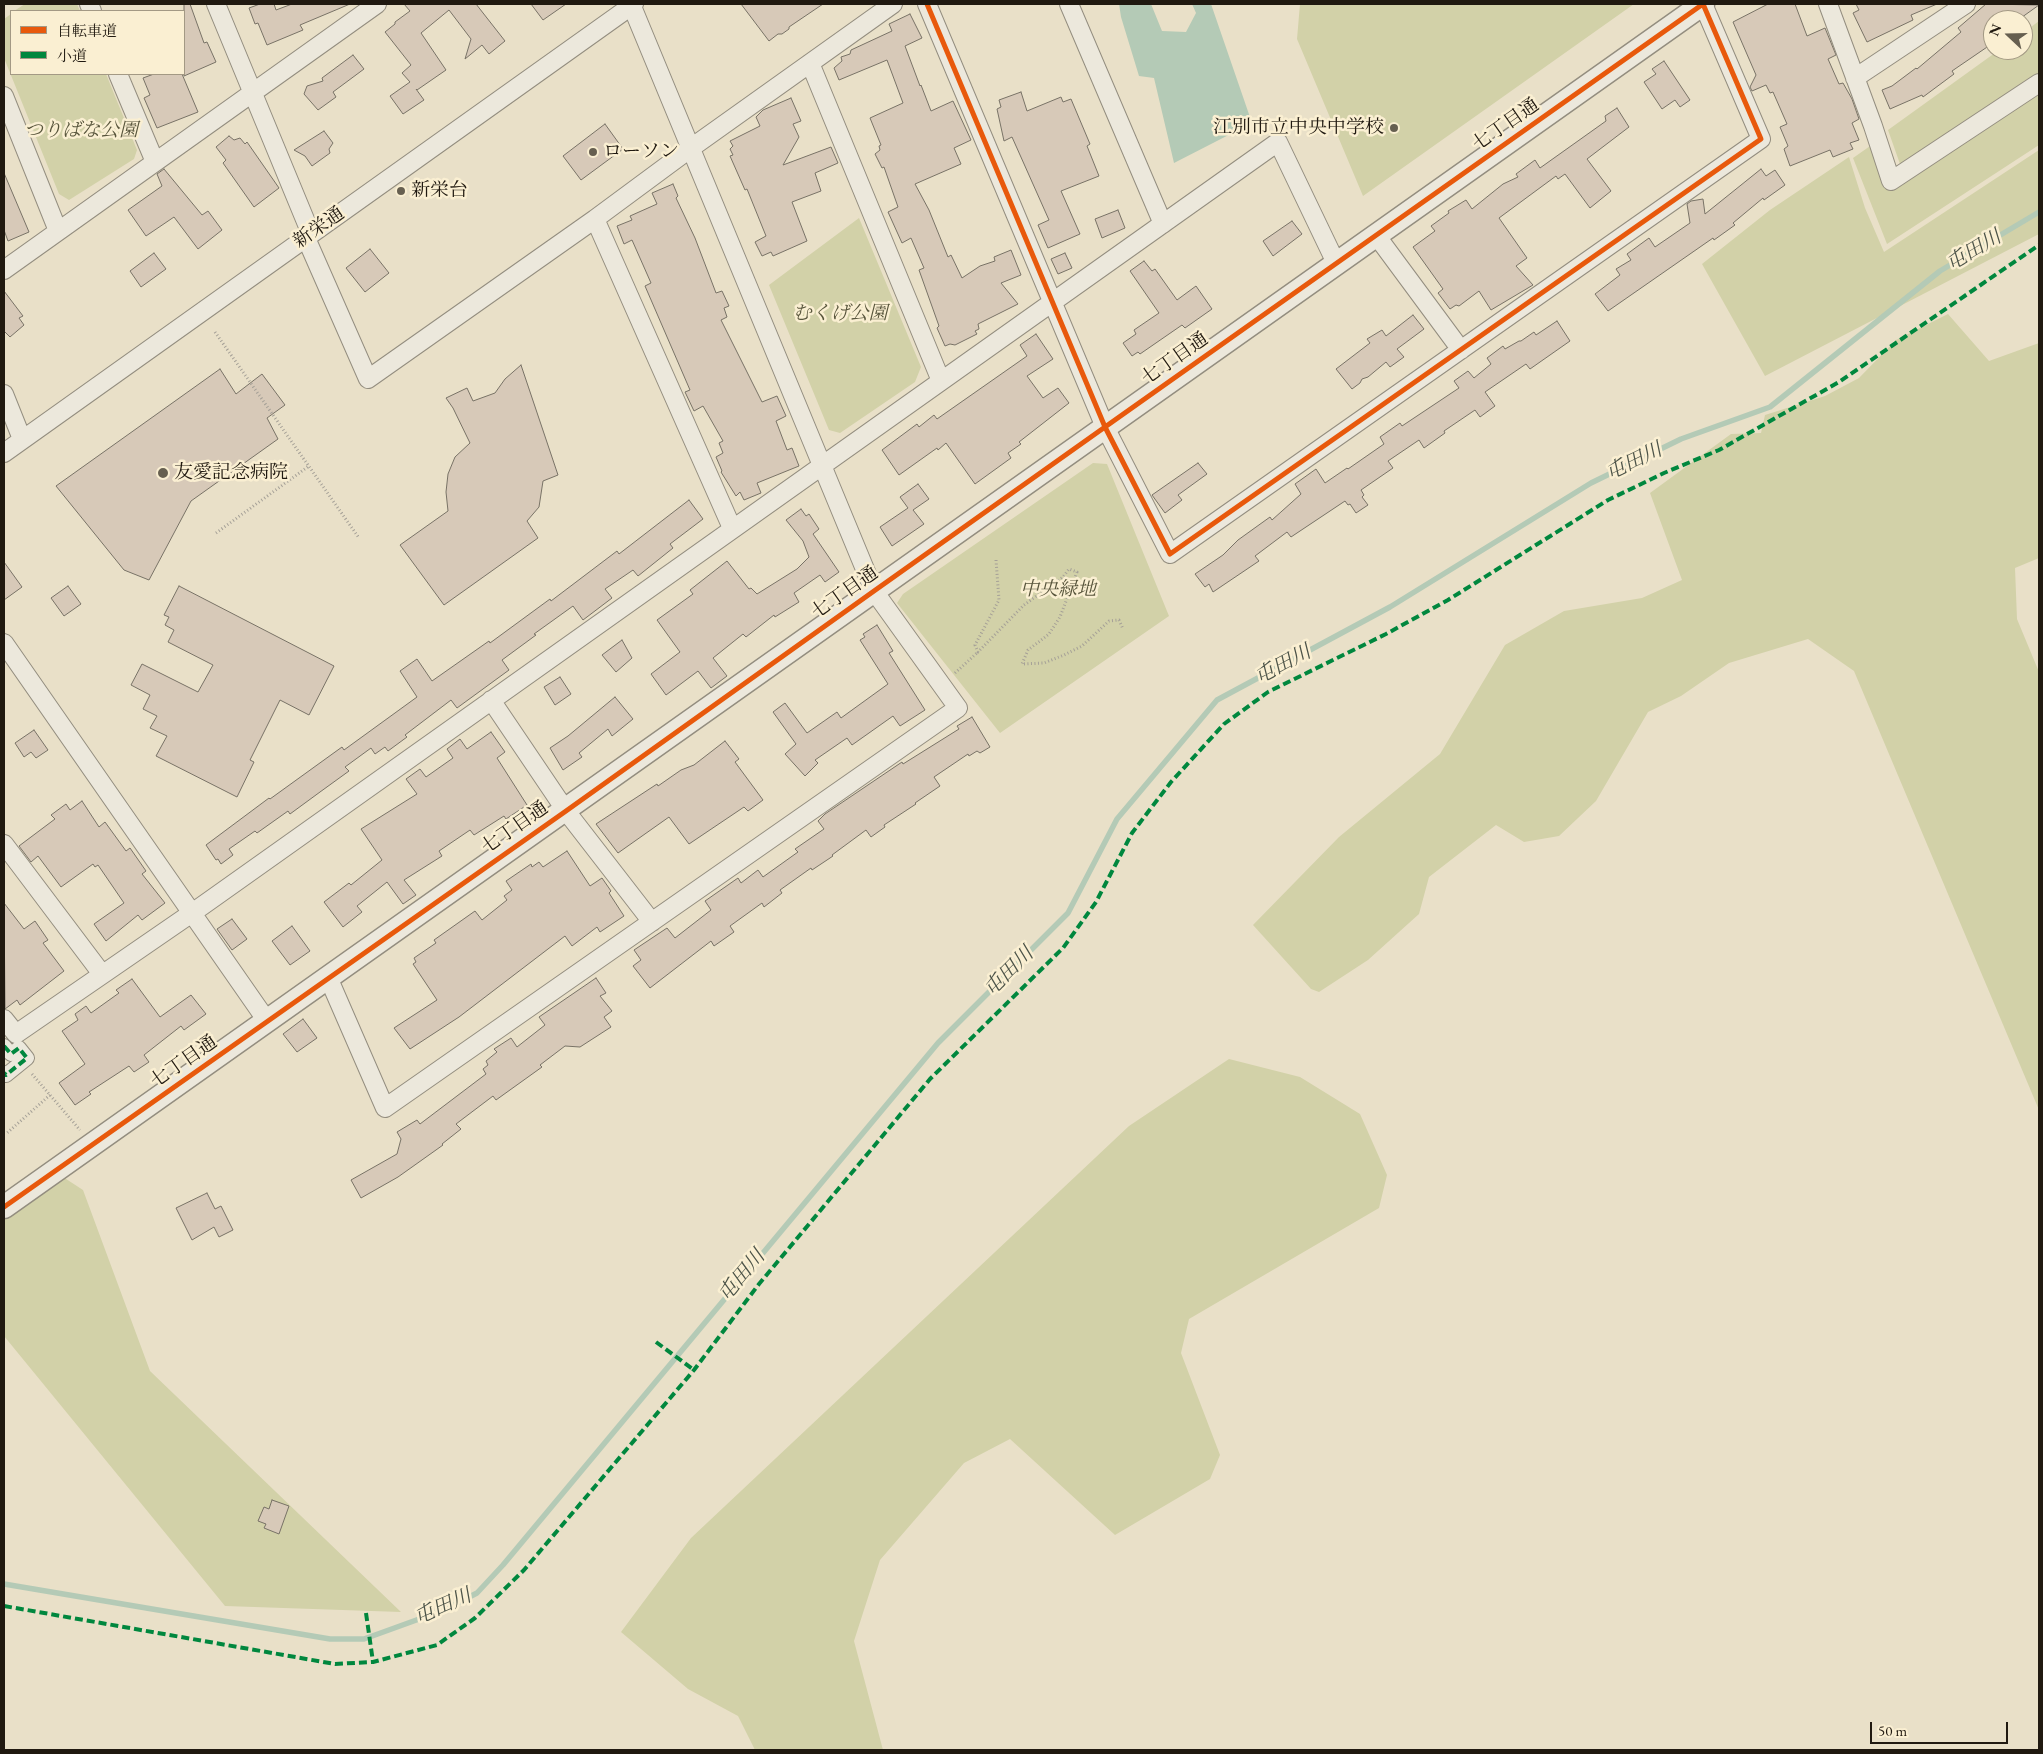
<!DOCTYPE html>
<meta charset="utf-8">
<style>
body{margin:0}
#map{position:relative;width:2043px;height:1754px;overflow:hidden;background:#e9e0c8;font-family:"EB Garamond","Noto Serif JP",serif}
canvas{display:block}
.frame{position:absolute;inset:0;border:5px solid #201910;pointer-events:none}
.legend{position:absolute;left:10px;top:10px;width:175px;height:65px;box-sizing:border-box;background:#faefd2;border:1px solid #a39984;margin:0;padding:6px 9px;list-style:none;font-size:15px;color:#201910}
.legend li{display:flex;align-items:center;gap:10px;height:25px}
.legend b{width:25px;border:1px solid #a39984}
.north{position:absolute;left:1983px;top:10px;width:50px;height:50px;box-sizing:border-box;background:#faefd2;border:1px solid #a39984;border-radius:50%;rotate:291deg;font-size:14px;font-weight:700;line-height:20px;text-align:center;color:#201910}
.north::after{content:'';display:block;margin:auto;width:18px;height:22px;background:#665f50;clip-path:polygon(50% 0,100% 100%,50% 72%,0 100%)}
.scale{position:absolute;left:1870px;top:1722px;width:138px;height:22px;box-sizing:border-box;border:2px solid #201910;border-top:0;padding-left:6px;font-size:15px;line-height:18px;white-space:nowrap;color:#201910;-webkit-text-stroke:4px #faefd2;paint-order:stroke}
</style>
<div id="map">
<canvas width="2043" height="1754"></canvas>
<div class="frame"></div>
<ul class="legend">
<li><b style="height:6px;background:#e8590c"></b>自転車道</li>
<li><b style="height:6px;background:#00873e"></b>小道</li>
</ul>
<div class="north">N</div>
<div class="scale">50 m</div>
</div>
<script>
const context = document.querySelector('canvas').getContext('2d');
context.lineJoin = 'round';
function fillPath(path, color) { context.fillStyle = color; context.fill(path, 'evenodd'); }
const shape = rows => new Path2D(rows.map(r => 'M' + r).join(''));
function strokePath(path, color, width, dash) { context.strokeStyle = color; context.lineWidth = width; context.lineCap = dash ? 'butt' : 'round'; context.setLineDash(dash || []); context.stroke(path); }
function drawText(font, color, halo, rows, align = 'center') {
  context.font = font + ' "EB Garamond","Noto Serif JP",serif'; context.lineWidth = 5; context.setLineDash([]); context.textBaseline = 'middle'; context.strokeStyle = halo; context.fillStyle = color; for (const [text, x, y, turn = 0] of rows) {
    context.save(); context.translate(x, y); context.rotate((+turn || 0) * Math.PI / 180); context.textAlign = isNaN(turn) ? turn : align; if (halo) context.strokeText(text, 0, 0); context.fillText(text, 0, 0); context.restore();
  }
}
fillPath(shape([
 [25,4,77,4,80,11,14,11],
 [1300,4,1634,4,1363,196,1297,39],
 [11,14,11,74,106,74,137,150,134,159,69,200,59,194,4,58,4,19],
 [2039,21,2039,73,1900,164,1888,130,1999,50,2023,50,2023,33],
 [2039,89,2039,145,1887,244,1853,158,1873,144,1892,190],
 [2039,150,2039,234,1765,376,1702,264,1770,210,1849,157,1865,208,1884,252],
 [859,218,921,367,915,382,840,433,829,430,769,285],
 [1948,314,1989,361,2039,343,2039,558,2015,568,2017,619,2039,672,2039,1110,1854,671,1808,639,1729,663,1681,696,1648,712,1596,801,1559,836,1524,842,1496,825,1429,877,1419,914,1368,960,1319,992,1311,989,1253,925,1339,837,1440,754,1505,645,1564,611,1642,598,1682,580,1650,493,1731,434,1761,433,1765,415,1825,396,1859,378,1896,340],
 [1093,463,1107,464,1169,616,1000,733,897,603,903,594],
 [1229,1059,1300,1077,1360,1114,1387,1175,1379,1208,1189,1319,1181,1353,1220,1455,1210,1479,1115,1535,1010,1439,964,1463,880,1560,854,1641,883,1750,755,1750,738,1716,688,1689,621,1632,691,1538,1129,1126],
 [63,1177,83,1190,150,1371,401,1612,225,1606,4,1336,4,1219]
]), '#d2d1a8');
fillPath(shape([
 [1119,4,1151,4,1162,31,1186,32,1196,13,1192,4,1211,4,1252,123,1174,163,1154,78,1139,76,1121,17]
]), '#b4cab6');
strokePath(shape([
 [4,1584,330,1639,364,1639,444,1610,477,1593,503,1565,938,1043,1068,913,1117,819,1217,700,1390,607,1591,483,1681,439,1770,407,1940,271,2039,212]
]), '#b4cab6', 5.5);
const building = shape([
 [184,4,190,4,204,43,207,42,216,62,184,76,184,4],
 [260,4,274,4,276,10,292,4,350,4,300,25,303,30,267,45,258,23,255,24,249,8,260,4],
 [404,4,476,4,505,41,489,54,482,45,465,59,471,39,449,10,421,33,446,70,417,90,416,89,424,100,403,114,390,96,410,82,402,73,411,65,385,32,395,24,395,22,410,11,404,4],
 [531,4,566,4,543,20,531,4],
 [741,4,823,4,789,27,789,29,782,34,778,34,769,41,741,4],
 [1768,4,1795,4,1807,36,1825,28,1836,55,1828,59,1839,84,1843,83,1852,99,1859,119,1852,123,1859,140,1850,143,1853,149,1833,157,1830,150,1790,166,1784,149,1788,146,1780,127,1787,124,1773,92,1770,93,1766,85,1752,91,1750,87,1756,75,1733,22,1768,4],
 [1856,4,1937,4,1911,15,1913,20,1867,42,1853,13,1859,10,1856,4],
 [1986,4,2039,5,2018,20,1993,20,1993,43,1952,71,1954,74,1923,97,1922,95,1890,109,1882,90,1892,86,1916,68,1917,69,1961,32,1958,28,1986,4],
 [910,14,922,38,905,46,920,86,921,85,931,111,953,101,971,140,954,148,961,164,915,184,929,210,948,257,951,255,962,278,980,266,995,261,994,257,1011,250,1021,275,1001,283,1018,304,978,324,979,329,975,331,977,334,955,345,950,344,945,346,937,328,939,326,919,270,924,268,911,238,902,243,888,212,898,207,884,167,882,168,875,154,880,150,879,146,881,145,870,118,903,103,887,60,839,80,834,68,842,61,841,57,850,54,851,50,892,31,889,24,910,14],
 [353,55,364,69,333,92,336,97,318,110,304,94,307,86,323,81,322,78,353,55],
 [1664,61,1690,100,1680,107,1675,100,1662,109,1644,82,1656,74,1652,69,1664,61],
 [154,74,182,74,198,112,157,128,144,98,150,95,143,78,154,74],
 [1021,92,1027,111,1061,97,1063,102,1071,99,1090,144,1087,146,1099,176,1061,191,1080,234,1048,248,1038,225,1049,220,1012,137,1004,141,997,109,1001,107,999,100,1021,92],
 [791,98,801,121,793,124,799,137,783,165,831,147,838,163,815,173,821,191,792,202,807,241,773,256,771,252,762,256,755,242,766,236,747,189,745,190,730,156,733,155,730,149,733,146,730,141,760,126,756,117,763,110,791,98],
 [1617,108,1629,127,1587,159,1611,191,1590,208,1565,174,1558,179,1556,176,1499,218,1527,258,1516,266,1533,285,1491,310,1479,291,1459,306,1456,305,1450,309,1438,293,1443,289,1413,247,1435,231,1431,226,1449,213,1448,211,1466,200,1472,209,1503,184,1518,177,1516,174,1535,160,1540,168,1606,121,1605,116,1617,108],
 [605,124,623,149,581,180,563,156,605,124],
 [324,131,333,143,329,149,330,153,312,166,305,156,294,150,324,131],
 [229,136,234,140,240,138,245,144,247,142,279,188,254,207,223,163,226,160,216,147,229,136],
 [164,169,202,215,208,211,222,230,198,249,174,217,146,236,128,210,162,186,157,174,164,169],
 [1761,169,1766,176,1775,170,1785,185,1764,200,1763,198,1733,223,1735,225,1714,240,1713,238,1608,311,1595,294,1620,275,1616,269,1631,260,1627,254,1649,238,1655,247,1690,223,1687,204,1691,201,1703,199,1705,214,1761,169],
 [4,173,29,232,8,241,4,230,4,173],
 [673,184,678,196,676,198,695,238,716,293,722,291,729,306,724,308,727,317,721,320,762,402,777,396,786,416,776,421,787,450,792,448,799,466,757,483,761,493,744,500,740,492,736,496,721,472,722,471,716,457,723,453,719,443,723,441,703,406,694,411,685,392,690,390,645,286,651,283,632,240,624,244,617,226,632,220,630,216,657,204,652,193,673,184],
 [1118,210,1125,228,1102,238,1095,219,1118,210],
 [1292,221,1302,234,1273,256,1263,241,1292,221],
 [370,249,389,273,365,292,346,268,370,249],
 [154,253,166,269,141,287,130,271,154,253],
 [1065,253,1072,268,1058,274,1051,259,1065,253],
 [1144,261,1152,271,1155,269,1177,300,1196,286,1212,309,1185,328,1182,325,1140,354,1138,352,1132,356,1123,343,1136,334,1134,330,1159,313,1130,271,1144,261],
 [4,291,23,316,19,318,24,325,10,337,4,331,4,291],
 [1413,315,1424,329,1397,349,1404,357,1390,367,1386,362,1368,377,1362,379,1360,383,1352,389,1336,369,1370,343,1367,339,1382,330,1386,336,1413,315],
 [1557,321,1570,341,1530,369,1526,364,1485,392,1495,406,1480,417,1475,410,1444,431,1445,433,1424,448,1419,440,1388,461,1393,468,1361,490,1364,495,1362,497,1368,505,1356,513,1350,504,1348,505,1345,501,1291,537,1287,532,1255,556,1259,561,1213,592,1209,584,1205,587,1195,574,1223,555,1238,540,1270,517,1272,520,1301,494,1295,484,1316,469,1325,483,1347,468,1348,469,1384,444,1380,437,1400,423,1402,426,1459,388,1454,381,1468,371,1474,378,1491,364,1487,358,1503,346,1505,349,1519,341,1521,341,1534,332,1536,335,1557,321],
 [1036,334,1053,359,1027,376,1043,398,1058,388,1069,403,1019,442,1021,444,1008,453,1011,458,975,484,946,443,938,450,937,448,899,475,882,450,917,424,919,427,934,415,937,419,1027,356,1020,345,1036,334],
 [521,365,558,475,543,481,539,507,527,521,538,538,444,605,400,545,448,511,446,492,448,474,455,457,470,443,453,408,446,398,467,388,473,401,495,393,505,379,521,365],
 [220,369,236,394,262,374,285,405,267,418,278,439,191,501,149,580,124,570,56,486,220,369],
 [1198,463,1207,474,1178,495,1182,500,1165,513,1152,495,1198,463],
 [918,484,929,499,913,510,924,524,892,546,880,527,908,508,900,497,918,484],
 [689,500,703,519,670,544,673,548,638,576,633,570,605,589,612,598,583,620,573,606,534,634,536,635,502,660,509,670,457,708,451,700,405,735,407,737,388,751,385,747,375,754,371,748,345,767,349,771,320,792,290,814,288,811,257,833,255,831,229,849,233,855,221,864,218,859,216,860,206,845,269,798,270,799,342,747,344,750,417,697,400,671,417,659,432,681,489,641,490,643,550,599,551,601,617,551,619,554,689,500],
 [801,509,806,516,809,514,819,529,813,534,839,572,825,582,820,575,794,593,799,602,775,617,774,615,746,637,743,634,713,658,727,676,711,688,698,671,666,695,651,674,680,652,657,620,693,594,690,590,727,561,749,589,751,588,757,594,797,569,809,557,803,541,786,520,801,509],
 [4,562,22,587,4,600,4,562],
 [68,586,81,604,64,616,51,598,68,586],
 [179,586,334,666,309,715,280,700,250,760,254,762,237,797,156,756,167,736,150,728,157,716,143,709,150,695,131,685,142,664,198,692,213,665,168,642,174,630,165,625,169,617,164,615,179,586],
 [877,625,893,651,889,653,925,710,900,726,893,716,852,745,847,738,815,760,818,763,805,776,785,754,796,744,773,712,785,703,807,733,837,712,841,718,888,684,860,640,865,637,863,634,877,625],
 [622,640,632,658,616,672,602,655,622,640],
 [560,677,571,694,555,705,544,687,560,677],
 [615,697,633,719,612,736,608,729,579,753,582,757,563,770,550,748,568,736,615,697],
 [972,717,990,747,980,753,977,751,969,756,968,754,934,777,940,786,915,803,916,804,884,825,885,827,871,837,866,830,832,855,833,856,812,870,811,868,780,890,782,893,764,907,762,903,730,926,734,932,714,946,711,941,650,988,633,966,641,960,634,950,667,928,675,938,711,910,705,901,738,878,741,883,758,870,763,877,798,852,795,849,824,829,818,821,825,814,902,762,903,764,959,729,957,726,972,717],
 [34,730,48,750,36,758,31,752,24,757,15,743,34,730],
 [491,732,505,752,497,758,527,805,506,819,504,816,474,835,470,830,439,851,442,856,404,880,416,895,403,904,387,882,357,906,362,912,343,927,324,902,349,883,351,885,382,860,361,829,417,794,406,779,420,769,426,777,453,758,447,749,460,739,467,749,491,732],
 [725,741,739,759,735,762,763,800,748,811,744,807,689,844,669,817,618,853,596,824,657,784,658,786,681,770,694,765,725,741],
 [82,801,99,827,105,822,126,851,130,848,146,871,142,874,165,903,142,920,138,915,106,941,94,924,124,903,98,865,95,867,93,864,61,887,38,856,31,862,19,846,55,819,51,815,66,804,70,810,82,801],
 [567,851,590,886,602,878,611,891,609,893,624,916,600,932,597,927,572,946,565,936,459,1017,410,1049,394,1028,437,1000,413,964,416,962,414,958,436,943,434,940,475,911,482,920,507,900,504,896,512,890,506,881,531,864,532,867,539,862,543,867,567,851],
 [4,903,24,929,35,921,48,940,43,943,64,971,20,1005,17,1000,5,1009,4,903],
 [232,919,247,939,232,950,217,929,232,919],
 [292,926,310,951,290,965,272,941,292,926],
 [596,978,606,993,600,996,612,1011,604,1017,611,1027,580,1047,565,1046,540,1065,542,1067,496,1100,493,1096,456,1124,461,1129,442,1144,443,1145,398,1177,361,1198,351,1180,397,1154,401,1139,397,1132,417,1120,420,1124,486,1074,483,1069,488,1065,486,1061,497,1052,494,1049,511,1038,517,1047,545,1025,539,1017,596,978],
 [132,979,160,1017,191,995,206,1014,184,1030,181,1026,144,1055,149,1062,134,1072,129,1066,89,1092,91,1094,75,1105,59,1083,85,1064,62,1031,78,1020,75,1014,86,1006,91,1013,119,993,116,990,132,979],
 [303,1019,317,1038,297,1052,283,1034,303,1019],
 [207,1193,215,1209,221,1206,233,1230,219,1237,214,1227,192,1240,176,1208,207,1193],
 [272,1500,289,1506,279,1534,264,1528,266,1524,258,1521,264,1507,269,1509,272,1500]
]);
fillPath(building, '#d7c9b8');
strokePath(building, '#787266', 1);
const pedestrian = shape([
 [4,1046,11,1054,19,1048,27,1058,6,1075,4,1073]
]);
const minor = shape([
 [89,4,92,11],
 [216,4,311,234],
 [927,4,1105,427,1170,554,1761,139,1703,4],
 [1069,4,1163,224],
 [1828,4,1873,126,1891,181,2039,83],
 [810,63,941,381],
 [118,74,155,162],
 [1855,78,1966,4],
 [4,96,58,231],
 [595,219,732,528],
 [1376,235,1461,350],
 [306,238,368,379,595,219,691,148,893,4],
 [4,270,377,4],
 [4,394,22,439],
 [4,453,634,4],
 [4,643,267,1021],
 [491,700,566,811,652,922],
 [4,844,102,974],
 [328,977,385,1108,958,708,874,591,631,4],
 [4,1019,16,1034,202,906,1278,142,1336,263]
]);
const tertiary = shape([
 [4,1207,1703,4]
]);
strokePath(pedestrian, '#938d7f', 16);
strokePath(minor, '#938d7f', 20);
strokePath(tertiary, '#938d7f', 25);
strokePath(shape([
 [215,332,359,538],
 [216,533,309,466],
 [996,560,999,600,975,645,978,652,1024,605,1063,577,1069,569,1077,572,1060,617,1049,634,1028,650,1022,664,1044,663,1064,655,1082,646,1109,621,1119,620,1123,629],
 [955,673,978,652],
 [32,1074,80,1130],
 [4,1133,7,1133,50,1095]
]), '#a5a097', 3, [1, 2.5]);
strokePath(pedestrian, '#ece8dc', 14);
strokePath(minor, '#ece8dc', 18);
strokePath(tertiary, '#ece8dc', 22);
strokePath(shape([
 [4,1046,11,1054,19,1048,27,1058,6,1075,4,1073],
 [656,1342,694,1370],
 [4,1606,335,1664,373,1662,437,1645,475,1618,524,1570,694,1370,759,1284,930,1079,1063,948,1096,902,1132,833,1171,782,1224,724,1268,692,1386,634,1448,600,1608,500,1664,473,1719,450,1839,382,2039,245],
 [366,1613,373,1662]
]), '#00873e', 4, [8, 4]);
strokePath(shape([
 [4,1207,566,811,874,591,1105,427,1703,4,1761,139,1170,554,1105,427,927,4]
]), '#e8590c', 5);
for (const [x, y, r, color] of [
 [1394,128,5,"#665f50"],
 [593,152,5,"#665f50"],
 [401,191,5,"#665f50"],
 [163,473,6,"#665f50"]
]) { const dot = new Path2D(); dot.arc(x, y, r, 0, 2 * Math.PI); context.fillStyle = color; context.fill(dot); strokePath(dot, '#faefd2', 2); }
drawText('19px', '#201910', '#faefd2', [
 ["七丁目通",1506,125,-35],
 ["新栄通",319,228,-35],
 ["七丁目通",1175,359,-35],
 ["七丁目通",845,593,-35],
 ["七丁目通",515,828,-35],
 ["七丁目通",184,1062,-35]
]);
drawText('19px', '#201910', '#faefd2', [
 ["江別市立中央中学校",1384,128,"right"],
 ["ローソン",603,152],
 ["新栄台",411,191],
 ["友愛記念病院",174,473]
], 'left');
drawText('italic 19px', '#58553c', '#faefd2', [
 ["つりばな公園",81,131],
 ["むくげ公園",840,314],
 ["中央緑地",1058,590]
]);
drawText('italic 20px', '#4c5348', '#faefd2', [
 ["屯田川",1974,251,-31],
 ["屯田川",1634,462,-26],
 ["屯田川",1283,665,-28],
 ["屯田川",1009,972,-45],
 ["屯田川",742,1276,-50],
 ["屯田川",443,1607,-24]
]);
</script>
